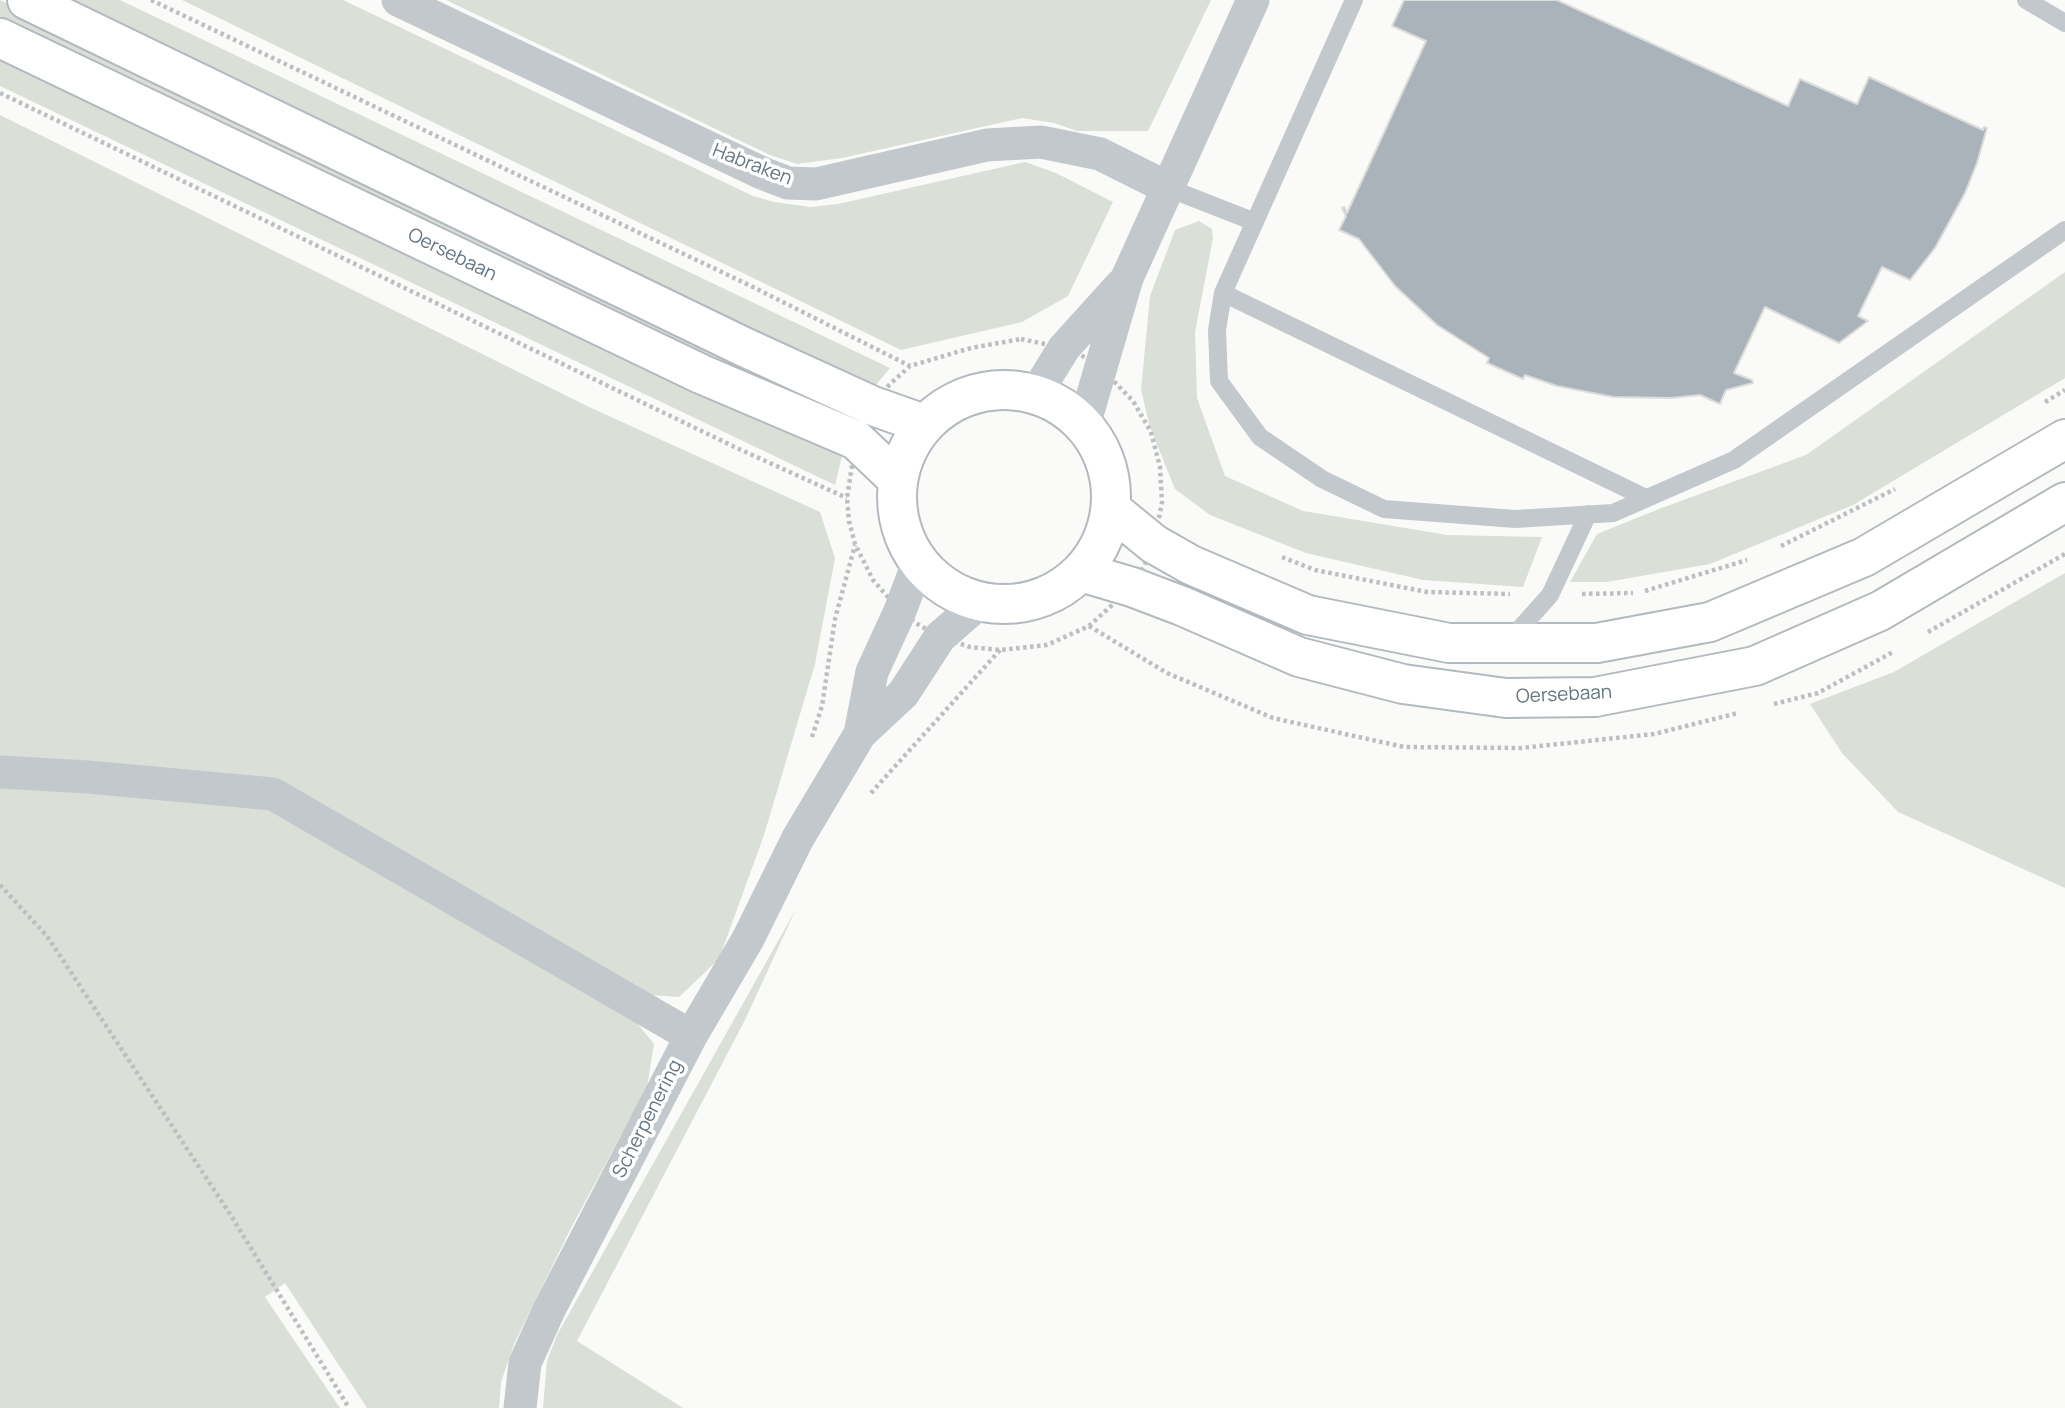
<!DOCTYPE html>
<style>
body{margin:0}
canvas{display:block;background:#fafaf8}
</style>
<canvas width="2065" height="1408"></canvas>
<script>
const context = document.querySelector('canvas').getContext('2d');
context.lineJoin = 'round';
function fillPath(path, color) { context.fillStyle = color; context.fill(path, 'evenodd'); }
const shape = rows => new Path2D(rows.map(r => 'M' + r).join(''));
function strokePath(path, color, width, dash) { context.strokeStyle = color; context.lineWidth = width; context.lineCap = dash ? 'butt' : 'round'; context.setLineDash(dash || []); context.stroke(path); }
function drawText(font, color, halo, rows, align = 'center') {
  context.font = font + ' Manrope,sans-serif'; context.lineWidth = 7; context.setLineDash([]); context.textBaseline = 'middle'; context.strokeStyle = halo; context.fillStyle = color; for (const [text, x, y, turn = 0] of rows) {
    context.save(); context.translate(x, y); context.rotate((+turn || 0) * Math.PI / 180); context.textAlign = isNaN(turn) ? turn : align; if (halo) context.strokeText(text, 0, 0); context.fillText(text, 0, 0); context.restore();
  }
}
fillPath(shape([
 [0,0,562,267,857,414,849,431,0,30],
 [53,0,120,0,890,368,870,392],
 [182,0,343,0,753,196,774,202,811,207,838,204,1025,162,1056,173,1113,202,1068,296,1022,322,901,350],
 [446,0,1211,0,1148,131,1077,131,1054,123,1022,118,842,158,797,164,770,155],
 [0,55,843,452,835,485,0,86],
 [0,115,589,407,820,512,835,558,815,664,764,835,719,959,679,997,651,995,633,1018,654,1044,647,1087,572,1226,514,1344,501,1382,499,1408,367,1408,285,1283,265,1297,340,1408,0,1408],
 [1199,221,1212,229,1213,238,1195,332,1197,398,1225,476,1303,511,1447,535,1542,537,1523,587,1423,580,1306,553,1210,515,1175,489,1150,427,1141,390,1150,296,1175,230],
 [2065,272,2065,378,1853,505,1710,564,1607,582,1570,582,1597,534,1659,509,1806,455],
 [2065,573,2065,888,1898,812,1842,753,1810,704,1894,672],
 [796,909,745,1020,577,1341,683,1408,543,1408,547,1361,557,1335]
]), '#dadfd7');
const building = shape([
 [1404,0,1557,0,1788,106,1800,79,1857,104,1869,77,1983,130,1984,127,1987,128,1977,163,1965,193,1935,248,1910,280,1882,267,1858,316,1868,321,1839,343,1765,307,1734,373,1752,380,1753,383,1726,390,1720,404,1700,395,1671,398,1613,397,1557,386,1525,375,1523,379,1487,363,1489,358,1437,325,1395,286,1359,239,1339,230,1346,216,1342,208,1344,207,1347,213,1426,41,1392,26,1404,0]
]);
fillPath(building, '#aab3b9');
strokePath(building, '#dcdcda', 2);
const secondary = shape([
 [27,0,744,347,873,406,924,424],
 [0,38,701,374,856,440,897,479],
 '897 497a107 107 0 1 1 214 0a107 107 0 1 1-214 0Z',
 [1111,509,1154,544,1191,565,1308,615,1449,643,1597,643,1710,622,1864,557,2065,439],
 [1081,572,1132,587,1182,606,1299,657,1403,684,1506,698,1595,697,1755,666,1880,611,2065,502]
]);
strokePath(secondary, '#b3babf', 42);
strokePath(shape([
 [151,0,751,286,910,366],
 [0,93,739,449,847,498],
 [1021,339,1064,348,1081,355,1101,368,1133,401,1151,432,1160,467,1162,502,1154,544,1144,566,1132,587,1089,626,1047,645,1000,650,970,647,940,637,919,625,900,611,873,580,855,544,849,521,847,498,856,440,873,406,889,385,910,366,971,348,1021,339],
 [2045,402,2065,390],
 [1781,546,1895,489],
 [1282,557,1315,570,1427,592,1510,594],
 [1645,591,1747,560],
 [1582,594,1633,593],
 [1089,626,1167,673,1273,718,1404,747,1521,748,1654,734,1738,713],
 [1928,632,2065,554],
 [1774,704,1818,693,1893,652],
 [812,737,822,706,835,619,855,545],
 [871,793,1000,650],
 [0,885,47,936,230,1214,349,1408]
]), '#bbbfc2', 4.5, [3.5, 3.5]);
strokePath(shape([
 [1354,0,1223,293,1217,330,1219,381,1260,437,1322,479,1384,509,1515,519,1613,513,1734,460,2065,230],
 [2026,0,2065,23],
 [1168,188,1255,222],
 [1223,293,1646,498],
 [1509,641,1550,595,1588,514]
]), '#c3c8cc', 18);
strokePath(shape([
 [398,0,762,173,788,183,816,184,987,145,1041,142,1100,154,1168,188],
 [1035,395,1064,348,1121,285],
 [1084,425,1127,278,1253,0],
 [860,734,872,672,900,611,918,563],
 [0,772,88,777,273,794,691,1036],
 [520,1408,525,1363,549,1310,691,1036,748,939,798,838,860,734,903,694,940,637,980,602]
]), '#c3c8cc', 33);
strokePath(secondary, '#fff', 38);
drawText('19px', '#657683', '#fff', [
 ["Habraken",752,165,21],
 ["Oersebaan",452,255,26],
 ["Oersebaan",1564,695,-3],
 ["Scherpenering",648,1119,-63]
]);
</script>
